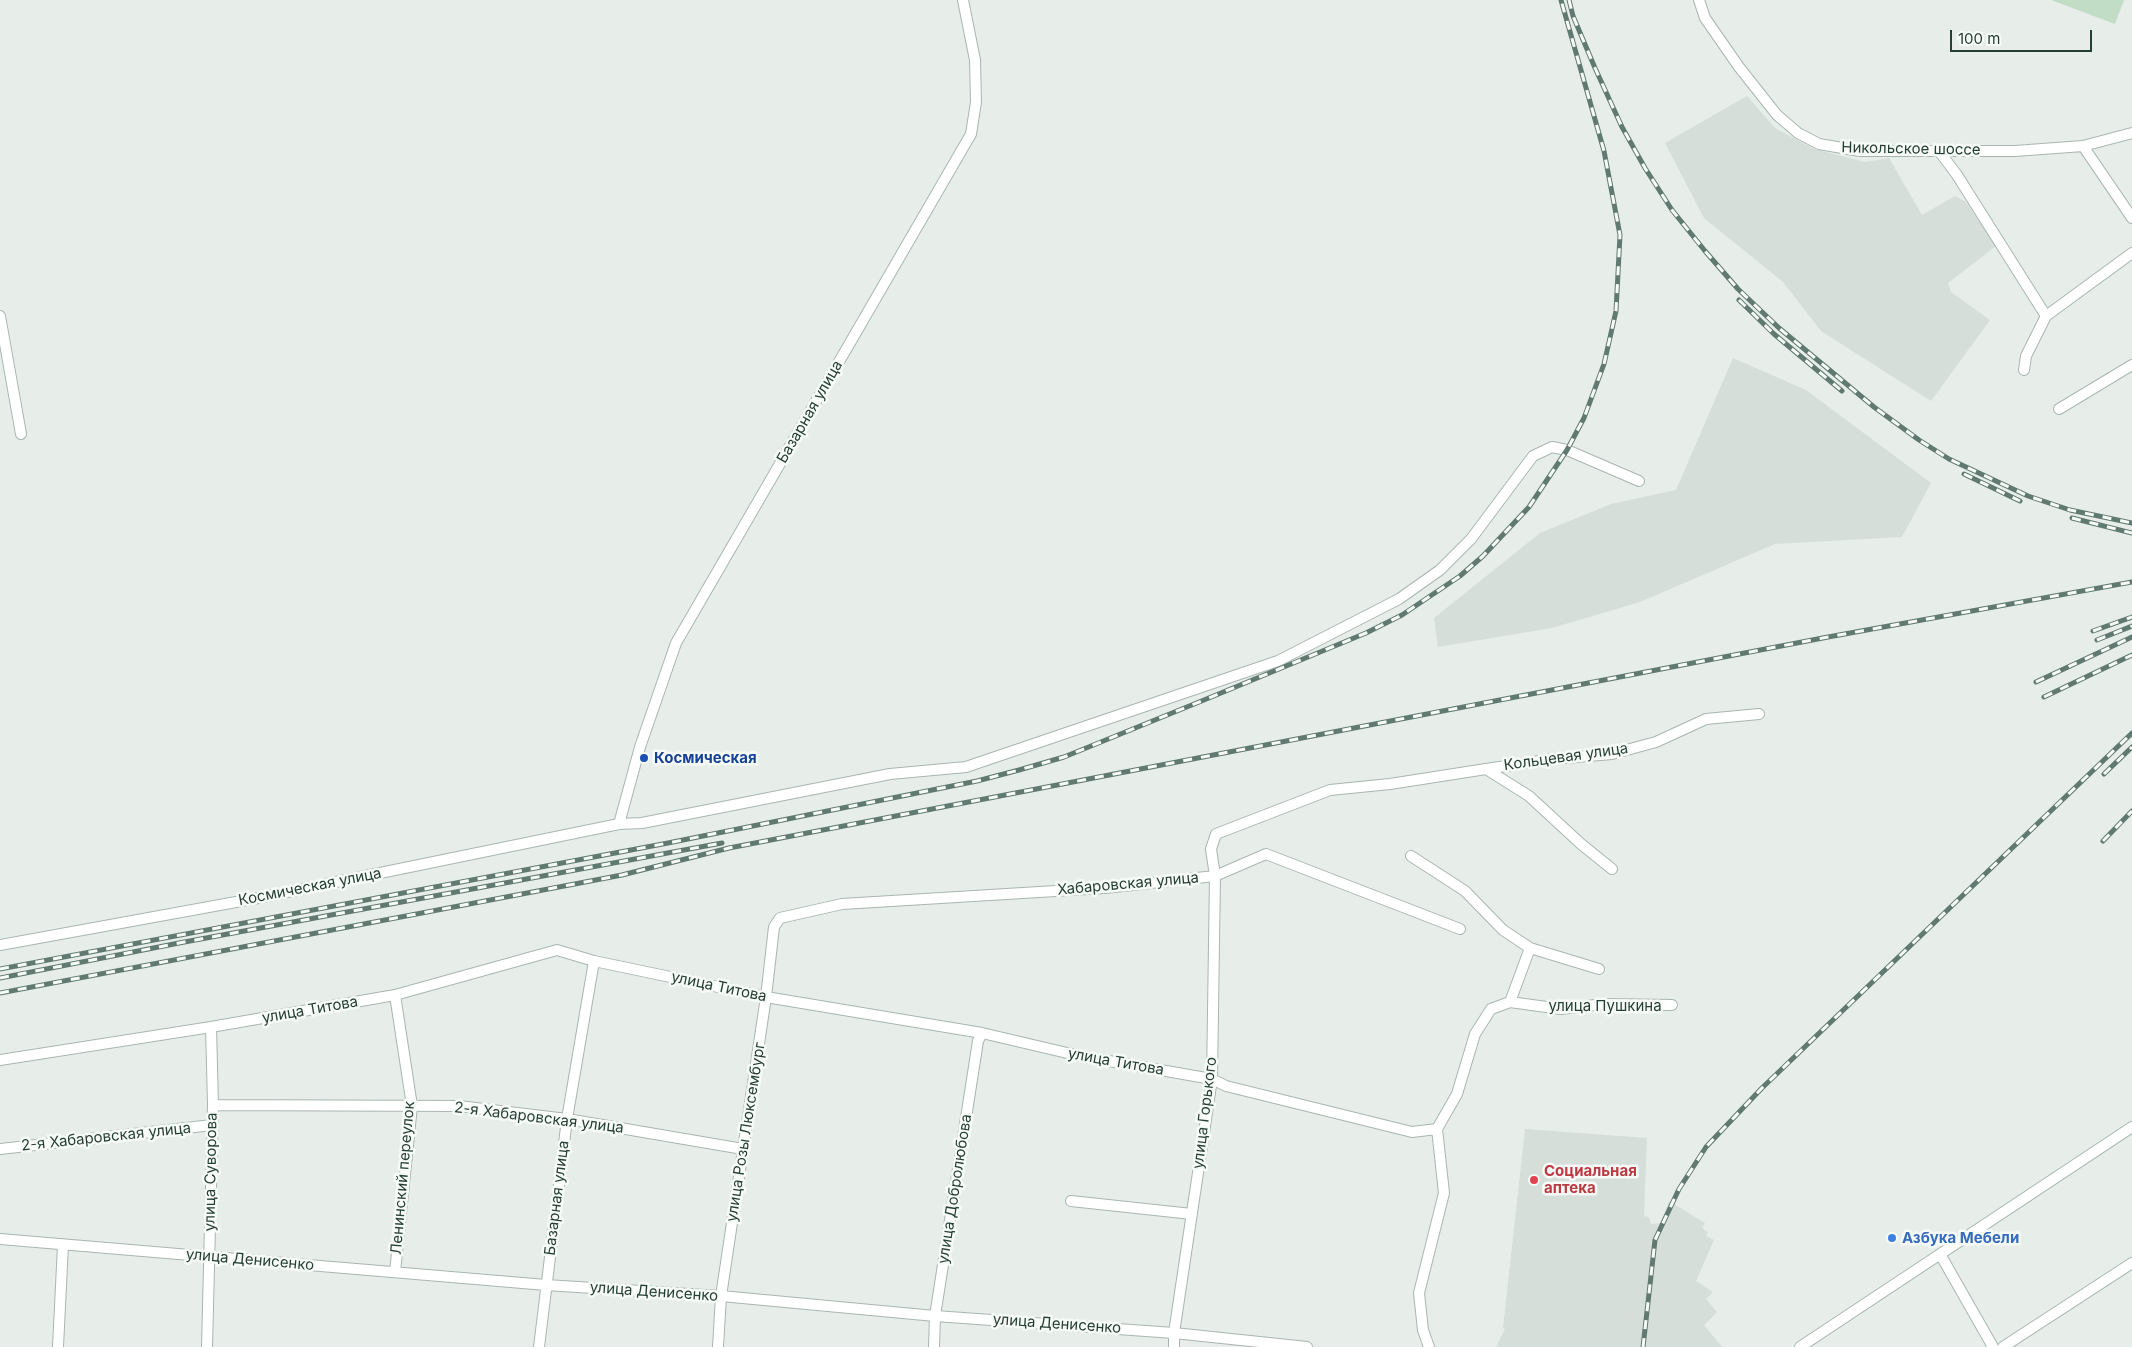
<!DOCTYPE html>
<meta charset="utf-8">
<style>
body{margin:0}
#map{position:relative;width:2132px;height:1347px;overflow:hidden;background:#e7eeea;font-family:Inter,sans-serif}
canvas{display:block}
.scale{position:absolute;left:1950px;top:30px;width:142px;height:22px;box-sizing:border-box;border:2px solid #263f36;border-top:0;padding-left:6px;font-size:15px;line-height:18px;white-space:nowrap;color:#263f36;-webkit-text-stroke:4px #f7fbf8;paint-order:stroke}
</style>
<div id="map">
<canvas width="2132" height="1347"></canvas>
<div class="scale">100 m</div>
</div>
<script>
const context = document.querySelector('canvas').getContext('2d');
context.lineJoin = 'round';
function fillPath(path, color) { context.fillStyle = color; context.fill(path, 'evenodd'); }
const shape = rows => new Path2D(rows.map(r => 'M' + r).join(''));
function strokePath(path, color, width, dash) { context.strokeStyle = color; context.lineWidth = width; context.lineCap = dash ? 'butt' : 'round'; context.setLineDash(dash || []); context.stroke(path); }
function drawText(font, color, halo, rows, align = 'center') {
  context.font = font + ' Inter,sans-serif'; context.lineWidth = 5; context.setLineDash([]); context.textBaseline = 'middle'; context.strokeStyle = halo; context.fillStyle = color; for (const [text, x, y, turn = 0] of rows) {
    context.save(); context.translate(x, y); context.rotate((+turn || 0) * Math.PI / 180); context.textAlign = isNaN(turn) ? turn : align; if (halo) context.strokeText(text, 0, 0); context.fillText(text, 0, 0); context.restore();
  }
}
fillPath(shape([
 [1747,96,1775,128,1814,149,1865,162,1889,158,1922,215,1955,196,1966,202,1996,246,1948,283,1951,292,1990,320,1931,401,1821,331,1783,282,1704,218,1665,143],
 [1733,358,1806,390,1931,483,1902,537,1775,544,1640,602,1552,628,1438,647,1434,618,1540,533,1611,504,1676,490],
 [1525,1129,1647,1138,1644,1216,1649,1217,1651,1224,1661,1223,1669,1201,1705,1223,1702,1228,1708,1232,1706,1236,1714,1240,1696,1281,1713,1292,1706,1299,1717,1312,1704,1325,1722,1347,1496,1347,1505,1329,1503,1328]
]), '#d5ded9');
fillPath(shape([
 [2051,0,2124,0,2115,24]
]), '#c2ddc6');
const minor = shape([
 [1699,0,1705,18,1739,67,1777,115,1798,133,1819,144,1860,151,2015,151,2083,146,2132,133],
 [2083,146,2132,218],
 [1939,151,1957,175,2046,316,2132,253],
 [0,316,21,434],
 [2024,370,2026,356,2046,316],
 [2059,409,2132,365],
 [1486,769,1553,759,1612,754,1656,742,1706,719,1759,714],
 [619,824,640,747,676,643,971,134,976,102,975,60,963,0],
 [1411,856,1465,891,1503,930,1530,948,1599,969],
 [0,945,258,898,619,824,642,823,890,774,966,767,1278,661,1399,599,1440,570,1471,539,1533,456,1552,447,1567,450,1639,481],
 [1510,1002,1530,948],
 [0,1060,211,1027,395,995,557,950,594,961,766,997,982,1033,1080,1056,1212,1079,1226,1086,1412,1132,1437,1129],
 [213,1105,459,1106,567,1119,743,1149],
 [0,1149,212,1125],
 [1071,1201,1192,1214],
 [0,1239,546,1285,721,1296,935,1316,1174,1333,1307,1347],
 [1940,1254,1993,1347],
 [395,1272,412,1106,395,995],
 [58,1347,63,1245],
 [207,1347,213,1105,211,1027],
 [539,1347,567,1119,594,961],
 [718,1347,721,1296,766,997,774,927,780,918,842,904,1105,888,1215,876,1266,854,1460,929],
 [934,1347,935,1316,978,1041,982,1033],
 [1174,1347,1174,1333,1212,1079,1215,876,1211,849,1216,834,1330,790,1390,784,1486,769,1529,796,1581,844,1612,869],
 [1429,1347,1423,1330,1419,1293,1444,1193,1437,1129,1457,1094,1475,1034,1491,1009,1510,1002,1561,1009,1604,1004,1672,1005],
 [1800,1347,2132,1127],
 [2003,1347,2132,1263]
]);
strokePath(minor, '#a9b6b0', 12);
strokePath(minor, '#fff', 10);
const rail = shape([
 [1569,0,1573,16,1595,68,1622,127,1645,168,1672,210,1705,251,1738,289,1779,328,1874,407,1919,440,1949,459,2028,496,2070,510,2132,523],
 [1739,300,1774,334,1842,391],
 [1964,474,2020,501],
 [2072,518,2132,533],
 [2093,631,2132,617],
 [2097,640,2132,626],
 [2036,682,2132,637],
 [2044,697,2132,655],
 [2104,774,2132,747],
 [2103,841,2132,811],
 [0,969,668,843,977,781,1019,770,1064,757,1204,700,1366,633,1402,615,1460,576,1483,556,1529,507,1567,450,1584,418,1604,364,1616,311,1620,235,1604,151,1561,0],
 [0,978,179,943,722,843],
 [0,993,622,875,729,848,1828,637,2132,582],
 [1643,1347,1655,1240,1679,1189,1706,1147,1762,1088,2132,733]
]);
strokePath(rail, '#617a71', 5);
strokePath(rail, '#f7fbf8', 3, [9]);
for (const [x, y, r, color] of [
 [644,758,5,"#1a4fb4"],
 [1534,1180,5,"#e0444e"],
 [1892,1238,5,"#3f7fe0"]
]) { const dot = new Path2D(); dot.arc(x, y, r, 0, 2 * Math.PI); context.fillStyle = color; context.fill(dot); strokePath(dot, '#f7fbf8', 2); }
drawText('15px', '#263f36', '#f7fbf8', [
 ["Никольское шоссе",1911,149,1],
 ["Базарная улица",810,412,-60],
 ["Кольцевая улица",1566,757,-8],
 ["Хабаровская улица",1128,884,-5],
 ["Космическая улица",310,887,-11],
 ["улица Титова",719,987,12],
 ["улица Пушкина",1605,1006],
 ["улица Титова",310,1010,-10],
 ["улица Титова",1116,1062,10],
 ["улица Горького",1205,1113,-83],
 ["2-я Хабаровская улица",539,1118,7],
 ["улица Розы Люксембург",746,1132,-81],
 ["2-я Хабаровская улица",106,1137,-6],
 ["улица Суворова",211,1172,-89],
 ["Ленинский переулок",403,1178,-85],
 ["улица Добролюбова",955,1189,-81],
 ["Базарная улица",557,1198,-83],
 ["улица Денисенко",250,1260,5],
 ["улица Денисенко",654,1292,4],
 ["улица Денисенко",1057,1324,4]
]);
drawText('bold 15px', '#164399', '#f7fbf8', [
 ["Космическая",654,758]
], 'left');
drawText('bold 15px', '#be3a42', '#f7fbf8', [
 ["Социальная",1544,1171],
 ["аптека",1544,1188]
], 'left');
drawText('bold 15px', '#366cbe', '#f7fbf8', [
 ["Азбука Мебели",1902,1238]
], 'left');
</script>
